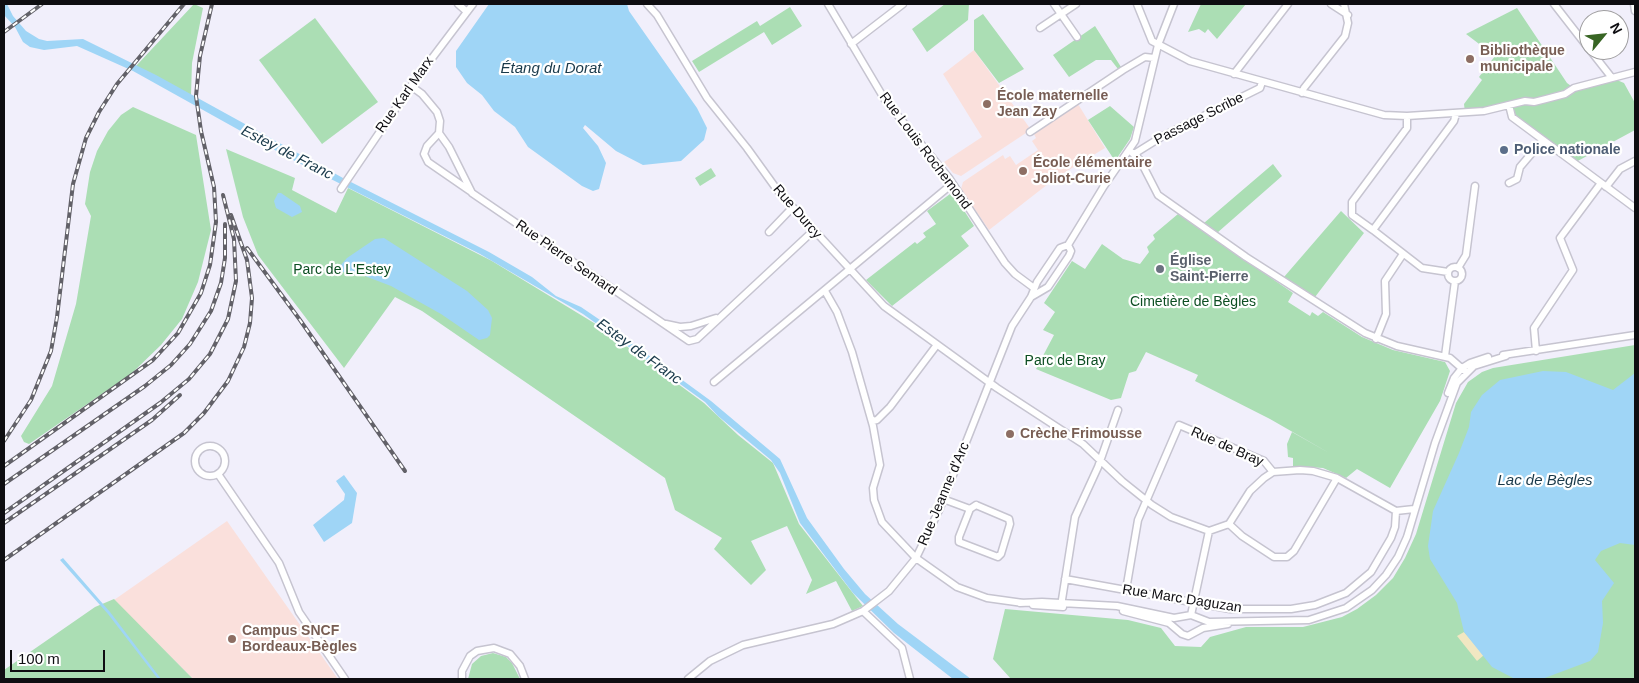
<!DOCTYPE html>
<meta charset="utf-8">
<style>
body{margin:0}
#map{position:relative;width:1639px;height:683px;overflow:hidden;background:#f1effb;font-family:Arial,sans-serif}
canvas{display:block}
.frame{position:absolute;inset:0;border:5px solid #0e0d11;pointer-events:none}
.north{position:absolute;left:1579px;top:10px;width:50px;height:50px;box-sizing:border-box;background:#fff;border:1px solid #9f9ea0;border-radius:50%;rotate:62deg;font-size:14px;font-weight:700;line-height:20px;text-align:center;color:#0e0d11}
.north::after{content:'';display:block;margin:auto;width:18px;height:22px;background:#386524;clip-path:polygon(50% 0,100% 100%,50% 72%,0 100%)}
.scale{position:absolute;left:10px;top:650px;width:95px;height:22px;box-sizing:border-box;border:2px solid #0e0d11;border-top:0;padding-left:6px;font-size:15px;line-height:18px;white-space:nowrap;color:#0e0d11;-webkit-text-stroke:4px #fff;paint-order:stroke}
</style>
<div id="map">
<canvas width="1639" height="683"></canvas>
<div class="frame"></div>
<div class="north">N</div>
<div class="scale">100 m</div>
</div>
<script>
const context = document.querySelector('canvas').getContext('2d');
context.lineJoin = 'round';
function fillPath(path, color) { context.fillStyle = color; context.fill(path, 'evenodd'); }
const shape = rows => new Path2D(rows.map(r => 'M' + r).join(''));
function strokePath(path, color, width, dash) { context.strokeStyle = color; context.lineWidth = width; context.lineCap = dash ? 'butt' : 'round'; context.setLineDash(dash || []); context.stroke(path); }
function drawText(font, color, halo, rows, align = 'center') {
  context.font = font + ' Arial,sans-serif'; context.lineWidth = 4.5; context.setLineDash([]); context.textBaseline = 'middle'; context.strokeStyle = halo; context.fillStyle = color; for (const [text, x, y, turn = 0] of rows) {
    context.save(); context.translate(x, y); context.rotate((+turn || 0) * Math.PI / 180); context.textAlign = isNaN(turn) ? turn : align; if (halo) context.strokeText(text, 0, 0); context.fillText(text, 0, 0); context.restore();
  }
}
fillPath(shape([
 [974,50,1029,127,1026,133,961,176,953,173,944,162,982,137,943,74],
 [1078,104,1105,148,1057,177,989,230,961,189,963,182,1003,155,1005,159,1010,156,1016,165,1038,150,1032,141,1036,138,1034,134],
 [227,521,338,679,193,679,114,600]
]), '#fae0dc');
fillPath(shape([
 [194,4,203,8,192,63,191,95,136,66],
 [945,4,969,4,968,20,927,52,912,29],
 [1201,4,1246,4,1217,39,1208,29,1205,33,1199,29,1188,32],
 [790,7,802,26,772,45,764,32,699,72,692,61,757,21,760,26],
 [1517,8,1567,83,1574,88,1612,78,1624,83,1635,103,1635,130,1574,163,1512,117,1509,105,1465,113,1464,104,1482,80,1479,77,1495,56,1466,34],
 [983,14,1024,69,999,83,974,50,974,20],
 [315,18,378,102,322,144,259,60],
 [1095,26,1121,67,1118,69,1111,60,1096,60,1069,77,1053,55],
 [1110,106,1134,127,1130,139,1115,161,1088,120],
 [133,107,196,135,211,230,198,282,182,319,161,345,131,374,29,444,24,442,21,436,52,386,76,304,91,216,85,204,90,172,97,151,108,131,121,115],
 [226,149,295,178,292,190,336,213,348,188,492,261,599,326,704,403,738,435,773,463,799,524,863,606,852,611,836,581,806,594,812,580,787,526,751,541,766,570,751,585,714,549,722,538,675,510,665,478,422,311,395,297,344,368,258,255,243,217],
 [1273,164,1282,176,1217,233,1204,223],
 [711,168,716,176,700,186,695,178],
 [950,194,956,198,974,226,961,236,969,246,892,306,866,280,915,242,917,244,926,237,923,233,936,224,927,211],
 [1341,211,1364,233,1315,297,1284,277],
 [1178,214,1293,293,1288,302,1310,316,1312,312,1318,316,1323,312,1362,337,1393,350,1445,362,1450,371,1440,401,1390,488,1357,469,1346,478,1323,468,1293,466,1293,458,1288,457,1287,444,1292,432,1331,454,1270,419,1195,381,1198,375,1146,352,1136,371,1129,373,1121,398,1111,400,1036,369,1054,335,1043,330,1055,312,1044,303,1072,261,1085,269,1102,244,1123,259,1140,264,1149,252,1147,247,1155,239,1153,235],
 [1635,345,1635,679,1011,679,993,659,1005,609,1128,620,1161,628,1175,646,1201,647,1210,637,1246,627,1303,627,1342,617,1357,609,1376,595,1393,578,1405,558,1416,534,1456,403,1468,382,1482,372,1493,368],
 [114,599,193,679,4,679,4,670,95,607],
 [493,653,506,657,512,663,520,679,468,679,472,664,481,656]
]), '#abdeb4');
fillPath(shape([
 [1464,632,1484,655,1477,661,1457,636]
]), '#f1e7c2');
fillPath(shape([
 [4,4,7,4,13,16,26,31,39,39,47,41,83,39,156,75,343,178,489,252,532,277,556,296,581,307,603,322,711,401,780,459,807,518,844,569,865,594,898,624,971,679,953,679,894,633,853,593,800,523,780,473,771,460,718,416,705,402,583,314,480,254,291,159,133,71,77,46,44,50,30,47,23,42,15,27,4,15],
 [489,4,627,4,629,11,697,108,707,128,704,140,681,161,643,165,616,151,585,125,583,128,598,146,606,163,599,189,593,191,582,186,528,147,515,127,494,111,482,95,467,83,456,67,456,51],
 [278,193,281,193,300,206,302,212,292,217,276,208,274,201],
 [384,238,467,291,488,310,492,318,490,335,487,338,479,340,441,314,391,286,357,273,342,272,340,266,347,258,375,239],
 [1543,371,1566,372,1613,390,1635,373,1635,545,1620,543,1601,551,1595,560,1614,583,1602,601,1603,623,1598,652,1590,661,1542,679,1515,679,1492,667,1464,632,1457,603,1430,559,1428,546,1433,511,1459,453,1469,427,1471,412,1482,395,1500,380],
 [344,475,357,493,352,523,324,542,313,525,344,500,345,494,336,481],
 [63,558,110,612,161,679,158,679,108,614,60,560]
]), '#9fd5f6');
const minor = shape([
 [458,4,467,12],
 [647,4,657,15,707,98,747,148,778,191,884,306,997,388,1083,444,1122,481,1152,505,1171,517,1209,531,1229,524,1250,491,1264,478,1273,472,1300,470,1313,471,1337,478,1396,511,1414,509],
 [828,4,885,100,949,178,1005,263,1015,274,1034,288],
 [1054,4,1077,37],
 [1137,4,1152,41,1190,61,1384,115,1407,116,1484,111,1525,101,1534,102,1546,99,1565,94,1574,88,1635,72],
 [1331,4,1348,15],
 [1554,4,1589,49],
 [1634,4,1635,11],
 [1040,28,1076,4],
 [851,44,903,4],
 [1590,50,1612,78],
 [1234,74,1288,4],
 [411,86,422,94,437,112,440,121,439,133,449,147,472,193,689,341,697,339,813,231],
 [1302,93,1304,88,1345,36,1348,23,1344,4],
 [1509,105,1512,117,1635,208],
 [1030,132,1123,70,1145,57,1154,58],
 [439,133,427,146,424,154,428,162,470,191],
 [1129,150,1140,160,1158,195,1246,257,1365,333,1397,346,1450,358,1466,372],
 [1134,154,1163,136,1260,88,1262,82],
 [1509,183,1517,179,1520,167,1543,140],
 [1606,187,1620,169,1635,161],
 [341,189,411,86,473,4],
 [1373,230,1352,215,1352,202,1407,128,1407,116],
 [769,232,792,208],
 '1448 274a7 7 0 1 1 14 0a7 7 0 1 1-14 0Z',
 [1458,268,1466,255,1475,186],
 [1448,272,1422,268,1373,230,1454,121,1456,114],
 [825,291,837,312,852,352,873,426,880,465,873,488,874,500,882,522,916,558,957,587,987,598,1023,603],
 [1031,297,1048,287,1069,256,1071,251,1068,245],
 [666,324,680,327,691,326,716,318],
 [1376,339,1386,314,1385,281,1403,254],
 [1536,351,1534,328,1573,270,1560,238,1601,183],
 [1503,355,1635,335],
 [1445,356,1455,281],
 [714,382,952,184],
 [1448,393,1454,378,1462,368,1470,363,1488,357],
 [872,421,877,420,890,407,936,346],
 '195 461a15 15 0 1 1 30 0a15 15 0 1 1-30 0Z',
 [218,474,279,563,299,612,345,679],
 [943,499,970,509],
 [976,505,1009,519,1010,524,1001,554,998,557,959,542,959,537,970,509,976,505],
 [1229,524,1242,536,1274,557,1287,557,1294,551,1337,478],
 [1065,579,1230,609,1291,609,1315,605,1346,593,1371,572,1391,538,1395,527,1396,511],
 [1126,590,1138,520,1179,425,1264,461,1273,472],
 [1020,603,1042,602,1117,606,1174,618,1191,615,1209,622,1309,620,1346,608,1372,590,1386,575,1398,557,1407,537,1435,443,1457,383,1474,366,1506,356],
 [1033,605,1063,607],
 [1061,606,1075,517,1098,467,1118,410],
 [863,611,902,648,910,679],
 [1123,611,1169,623,1182,634,1188,636,1203,628,1228,624],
 [1191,615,1209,531],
 [462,679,462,671,470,656,477,651,494,648,510,654,520,666,525,679],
 [688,679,710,661,743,645,833,624,863,611,889,591,916,558,940,508,1012,326,1031,297,1037,282,1060,248,1068,245,1104,186,1135,141,1158,45,1174,4]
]);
strokePath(minor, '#c6c4d0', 9);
strokePath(minor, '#fff', 6);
const rail = shape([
 [4,32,42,4],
 [247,248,300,320,405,471],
 [4,441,31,400,51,351,57,317,73,184,86,138,99,112,117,84,184,4],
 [4,466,153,360,178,333,201,293,210,265,216,222,214,187,201,131,196,96,200,56,212,4],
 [4,484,145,386,171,365,190,344,211,311,221,283,225,258,225,224],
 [4,513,160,403,189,379,210,354,228,319,236,281,234,239,223,195],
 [4,523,152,420,180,395],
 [4,560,184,433,204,413,228,381,244,347,250,323,252,298,247,260,231,215]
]);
strokePath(rail, '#626168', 4);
strokePath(rail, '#fff', 2, [5.5]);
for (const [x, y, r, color] of [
 [1470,59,5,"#8d6e63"],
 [987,104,5,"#8d6e63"],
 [1504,150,5,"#5c6f8a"],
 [1023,171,5,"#8d6e63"],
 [1160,269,5,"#6b7280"],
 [1010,434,5,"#8d6e63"],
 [232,639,5,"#8d6e63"]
]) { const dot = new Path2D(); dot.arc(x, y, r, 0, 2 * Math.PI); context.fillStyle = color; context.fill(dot); strokePath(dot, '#fff', 2); }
drawText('bold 14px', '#785e54', '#fff', [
 ["Bibliothèque",1480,51],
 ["municipale",1480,67],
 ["École maternelle",997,96],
 ["Jean Zay",997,112],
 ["École élémentaire",1033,163],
 ["Joliot-Curie",1033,179],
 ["Crèche Frimousse",1020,434],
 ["Campus SNCF",242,631],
 ["Bordeaux-Bègles",242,647]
], 'left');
drawText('14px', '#0e0d11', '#fff', [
 ["Rue Karl Marx",405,95,-55],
 ["Passage Scribe",1199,119,-27],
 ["Rue Louis Rochemond",925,151,53],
 ["Rue Durcy",797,212,49],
 ["Rue Pierre Semard",566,258,35],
 ["Rue de Bray",1227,447,24],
 ["Rue Jeanne d'Arc",944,494,-67],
 ["Rue Marc Daguzan",1182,599,9]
]);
drawText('bold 14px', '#4e5e75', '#fff', [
 ["Police nationale",1514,150]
], 'left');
drawText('bold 14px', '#5b616d', '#fff', [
 ["Église",1170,261],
 ["Saint-Pierre",1170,277]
], 'left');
drawText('14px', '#0c4e22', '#fff', [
 ["Parc de L'Estey",342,270],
 ["Cimetière de Bègles",1193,302],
 ["Parc de Bray",1065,361]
]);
drawText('italic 15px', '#19394a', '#fff', [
 ["Étang du Dorat",551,69],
 ["Estey de Franc",287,153,27],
 ["Estey de Franc",639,352,36],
 ["Lac de Bègles",1545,481]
]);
</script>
